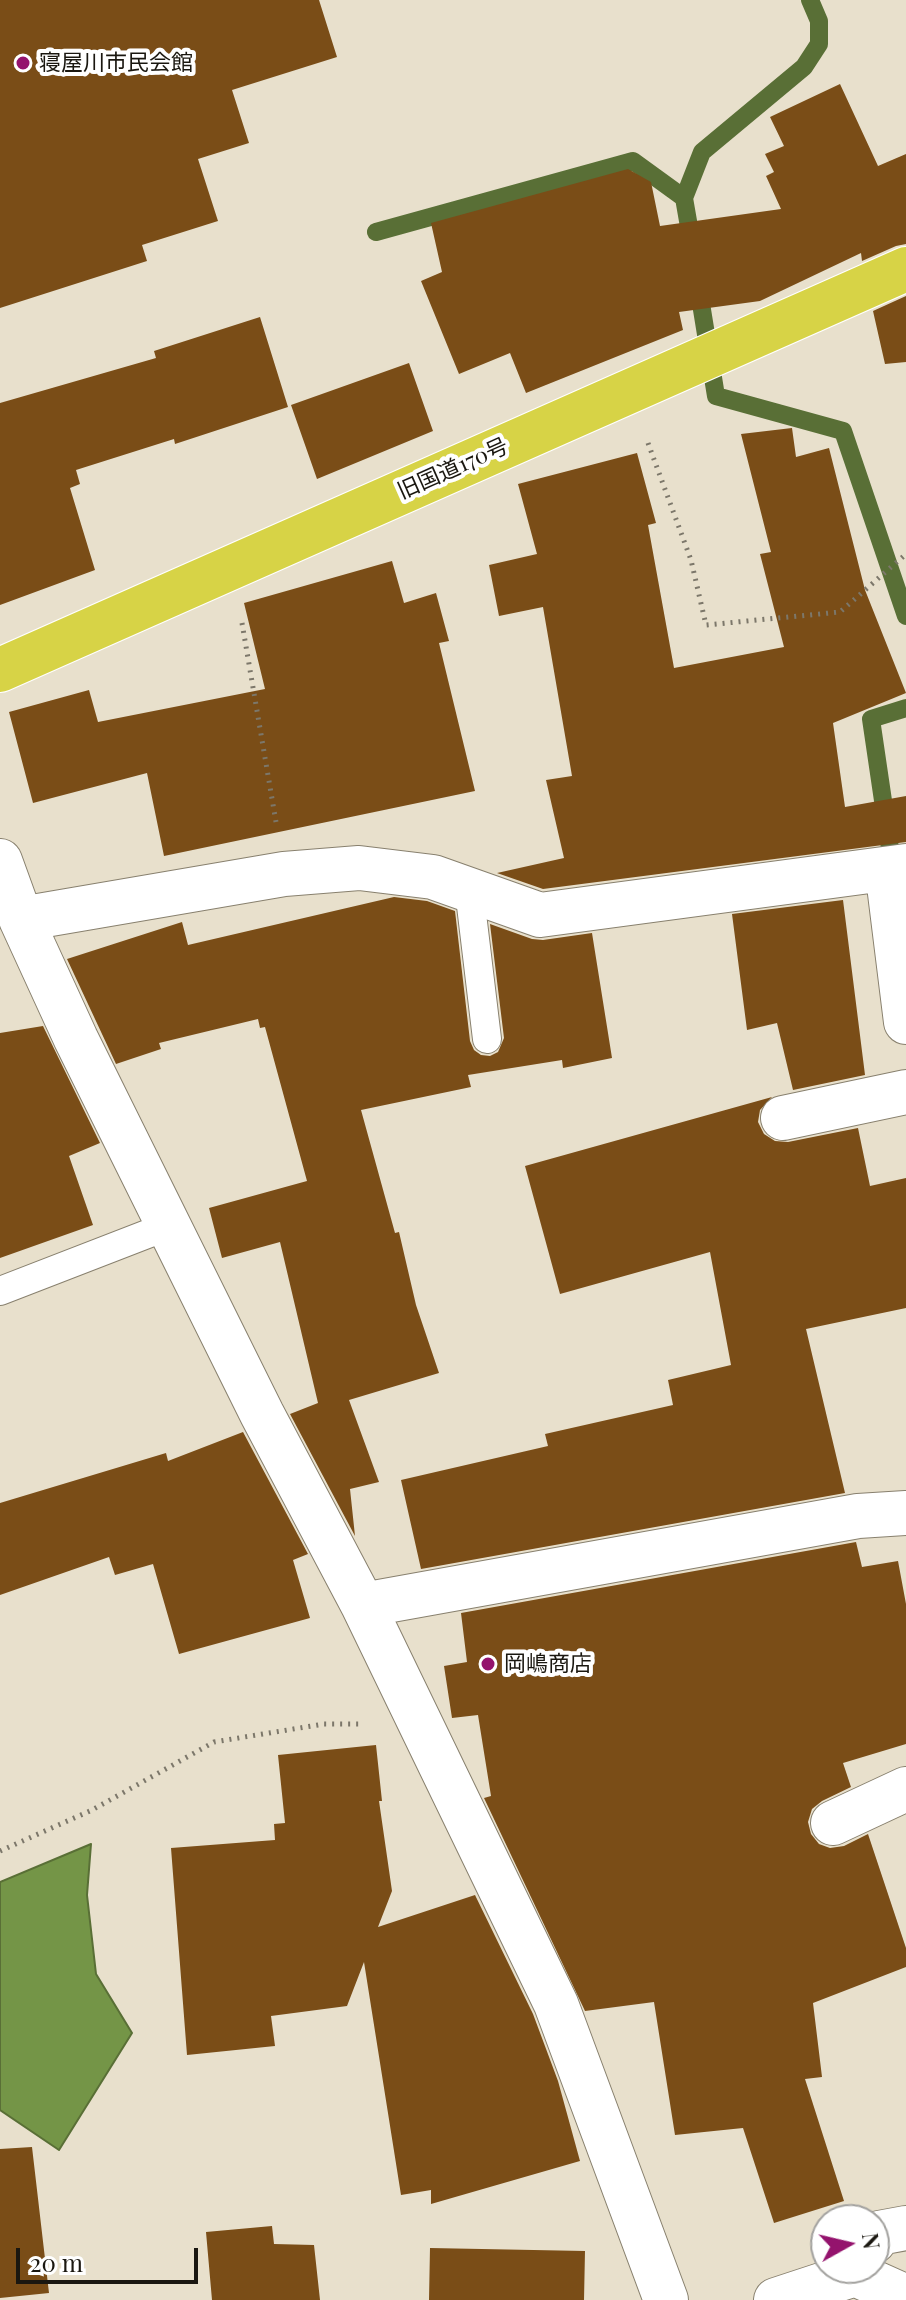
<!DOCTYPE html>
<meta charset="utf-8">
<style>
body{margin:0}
#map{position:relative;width:906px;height:2300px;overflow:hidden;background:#e8e0cc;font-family:"Playfair Display",serif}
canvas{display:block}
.north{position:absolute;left:810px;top:2204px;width:80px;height:80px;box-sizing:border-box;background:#fff;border:2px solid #a3a29f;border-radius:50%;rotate:82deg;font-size:22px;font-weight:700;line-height:32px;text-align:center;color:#1a1710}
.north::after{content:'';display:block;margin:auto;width:28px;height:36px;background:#94136d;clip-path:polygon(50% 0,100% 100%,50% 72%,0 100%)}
.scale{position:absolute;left:16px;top:2248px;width:182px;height:36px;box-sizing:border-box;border:4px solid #1a1710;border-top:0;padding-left:10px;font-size:24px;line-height:28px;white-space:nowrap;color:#1a1710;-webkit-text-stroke:6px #fff;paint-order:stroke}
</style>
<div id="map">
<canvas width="906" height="2300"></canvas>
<div class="north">N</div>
<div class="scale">20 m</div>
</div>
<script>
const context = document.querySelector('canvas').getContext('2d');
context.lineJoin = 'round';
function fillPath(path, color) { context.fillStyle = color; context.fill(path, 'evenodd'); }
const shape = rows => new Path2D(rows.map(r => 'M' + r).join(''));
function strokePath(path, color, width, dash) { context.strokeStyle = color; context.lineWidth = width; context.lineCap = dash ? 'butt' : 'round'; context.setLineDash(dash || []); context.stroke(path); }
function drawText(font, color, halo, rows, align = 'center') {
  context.font = font + ' "Playfair Display","Noto Sans JP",serif'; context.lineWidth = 8; context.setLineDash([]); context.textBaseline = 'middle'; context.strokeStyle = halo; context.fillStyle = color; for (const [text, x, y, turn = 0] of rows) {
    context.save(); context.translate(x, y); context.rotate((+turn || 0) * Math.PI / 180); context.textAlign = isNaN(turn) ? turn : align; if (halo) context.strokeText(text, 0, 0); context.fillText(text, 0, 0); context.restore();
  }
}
const water = shape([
 [91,1844,87,1895,96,1974,132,2033,59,2150,0,2110,0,1882,91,1844]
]);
fillPath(water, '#749547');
strokePath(water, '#596f36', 2);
strokePath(shape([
 [376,232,633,161,684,198],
 [692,244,684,198,702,152,804,67,819,44,819,21,810,0],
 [698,285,716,396,843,431,906,616],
 [891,855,871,719,906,708]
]), '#596f36', 18);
fillPath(shape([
 [0,0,319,0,337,57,232,90,249,143,198,159,218,221,142,245,147,261,0,308],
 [840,84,878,166,906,154,906,244,896,246,862,261,861,253,760,301,679,312,683,330,526,393,510,353,459,374,421,281,442,272,431,223,628,169,651,182,660,226,781,209,766,176,774,172,765,154,784,146,770,117],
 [906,296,906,362,885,364,873,311],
 [260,317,288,407,175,444,174,439,76,470,80,484,70,488,95,570,0,605,0,403,156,358,154,351],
 [409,363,433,431,317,479,291,405],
 [792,428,796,457,829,448,865,590,906,693,833,723,845,807,906,796,906,842,543,889,497,873,564,858,546,780,572,776,543,607,499,616,489,565,537,554,518,484,637,453,656,523,648,525,674,668,784,647,760,554,771,552,741,434],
 [392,561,404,603,436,593,449,641,439,643,475,791,164,856,147,773,33,803,9,712,89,690,98,722,265,689,244,603],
 [394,897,427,901,455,911,470,1041,474,1050,481,1055,490,1056,498,1052,504,1038,490,924,532,939,543,940,592,933,612,1058,563,1068,562,1060,468,1075,471,1087,361,1110,395,1233,399,1232,416,1305,439,1373,349,1400,379,1482,350,1489,355,1536,290,1414,318,1403,280,1242,222,1258,209,1208,307,1181,265,1027,260,1028,258,1019,159,1043,161,1049,116,1064,67,959,182,922,188,945],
 [843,900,865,1075,793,1090,777,1023,747,1030,732,914],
 [43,1026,100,1143,69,1156,93,1225,0,1258,0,1033],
 [772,1097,760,1110,758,1122,764,1134,775,1141,788,1142,858,1128,870,1186,906,1178,906,1308,806,1329,845,1493,421,1569,401,1480,548,1446,545,1434,673,1405,668,1380,731,1365,710,1252,560,1294,525,1166],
 [243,1432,308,1554,293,1560,310,1618,179,1654,153,1564,115,1575,109,1557,0,1595,0,1503,166,1453,168,1461],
 [856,1542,862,1567,898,1561,906,1604,906,1744,843,1763,851,1787,822,1801,812,1809,808,1822,811,1834,819,1844,830,1848,844,1846,868,1834,906,1948,906,1967,813,2003,822,2077,805,2079,844,2201,774,2223,743,2128,675,2135,654,2002,585,2011,484,1798,491,1796,478,1715,452,1718,444,1666,467,1662,461,1613],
 [376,1745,382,1801,379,1801,392,1891,378,1927,475,1895,533,2014,558,2081,580,2161,431,2204,431,2190,401,2195,364,1962,347,2006,271,2016,275,2046,187,2055,171,1848,275,1840,274,1824,285,1823,278,1755],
 [32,2147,49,2293,0,2298,0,2149],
 [272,2226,274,2244,314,2245,320,2300,212,2300,206,2232],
 [430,2248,585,2251,584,2300,429,2300]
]), '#7a4d17');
const lane = shape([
 [469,889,487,1039],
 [0,1291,168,1226]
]);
const street = shape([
 [0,861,21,919,76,1039,262,1414,363,1605,556,2004,666,2300],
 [887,869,906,1022],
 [21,919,284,874,359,868,433,877,540,915,906,866],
 [783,1118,906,1092],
 [363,1605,858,1516,906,1513],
 [833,1823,906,1789],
 [874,2241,879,2233,906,2228],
 [855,2274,906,2297],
 [776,2300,855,2274,858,2268]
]);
const highway = shape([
 [0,670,906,269]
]);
strokePath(lane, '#88806e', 30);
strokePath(street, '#88806e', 46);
strokePath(highway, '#fff', 46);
strokePath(shape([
 [648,443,691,560,706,625,840,612,906,554],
 [242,623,276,822],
 [0,1851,92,1810,214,1742,324,1724,359,1724]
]), '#7c776a', 5, [2, 6]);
strokePath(lane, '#fff', 28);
strokePath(street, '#fff', 44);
strokePath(highway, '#d7d346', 44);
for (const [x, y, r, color] of [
 [23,63,8,"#94136d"],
 [488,1664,8,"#94136d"]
]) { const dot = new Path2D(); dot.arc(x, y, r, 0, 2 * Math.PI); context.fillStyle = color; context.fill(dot); strokePath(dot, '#fff', 3); }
drawText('22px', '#1a1710', '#fff', [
 ["寝屋川市民会館",39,63],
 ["岡嶋商店",504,1664]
], 'left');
drawText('22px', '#1a1710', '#fff', [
 ["旧国道170号",453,469,-24]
]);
</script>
